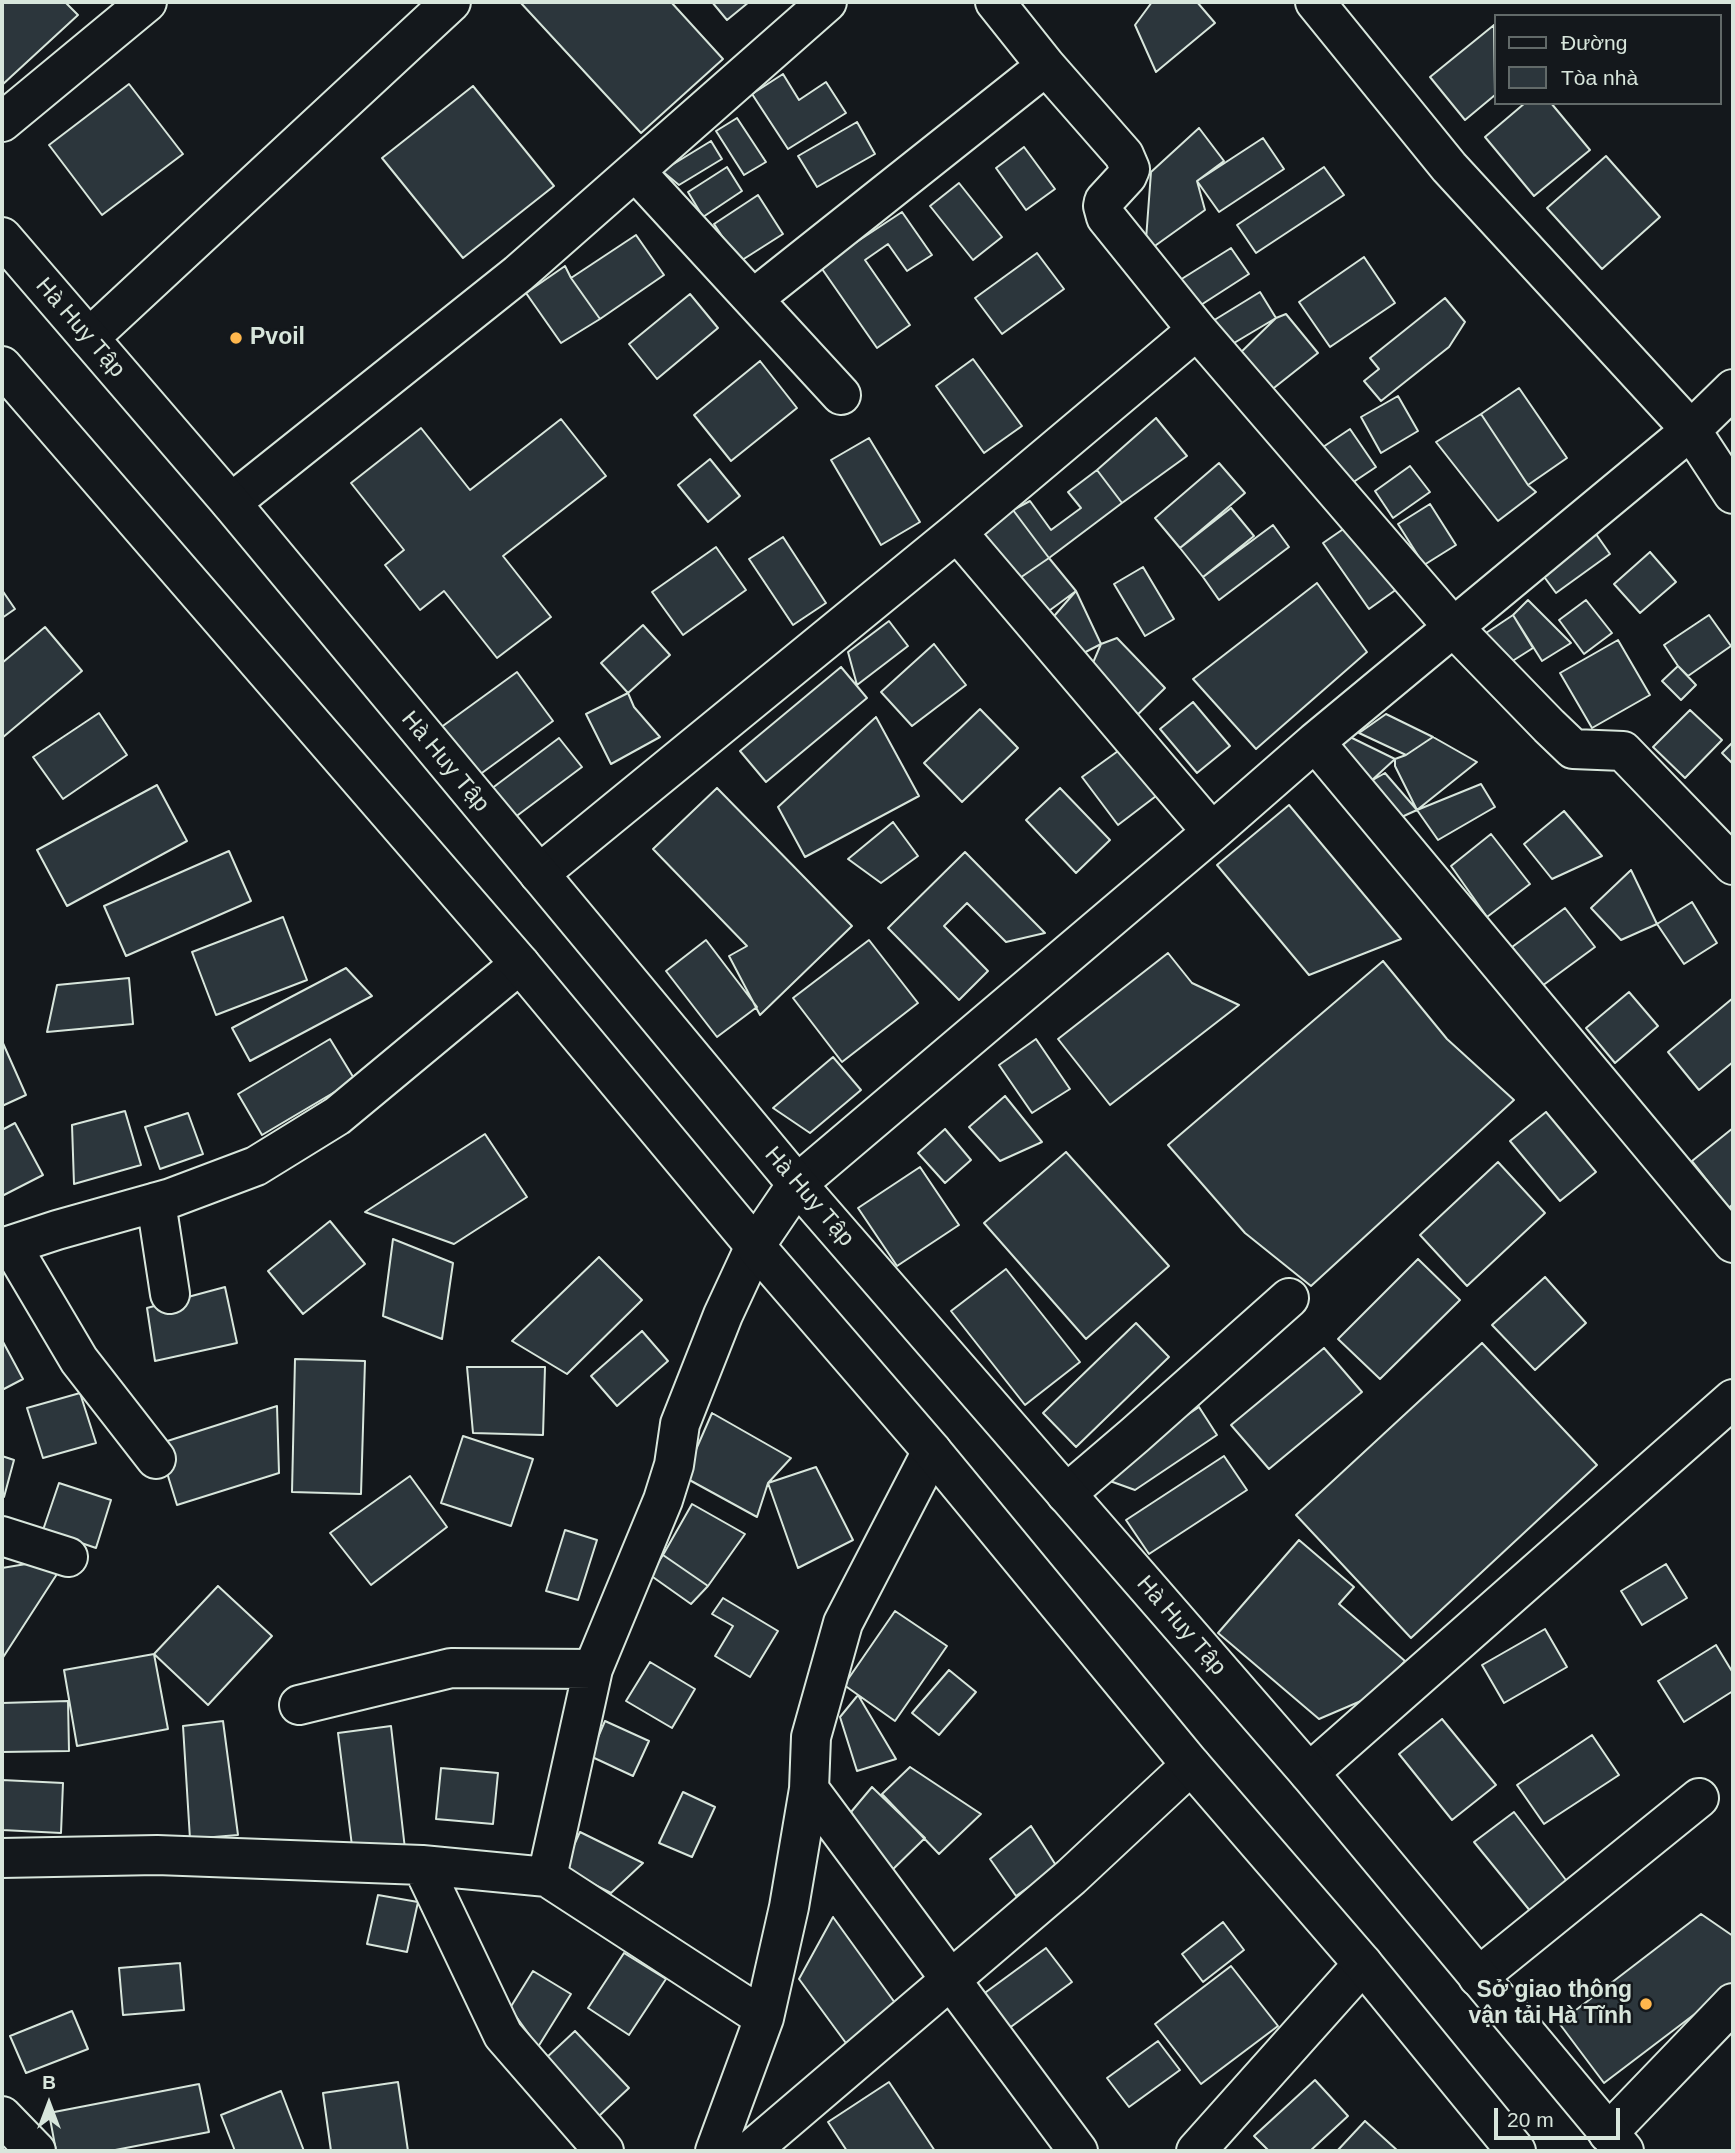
<!DOCTYPE html>
<meta charset="utf-8">
<style>
body{margin:0}
#map{position:relative;width:1735px;height:2153px;overflow:hidden;background:#14181c;font-family:Helvetica,sans-serif}
canvas{display:block}
.frame{position:absolute;inset:0;border:4px solid #d8e6dc;pointer-events:none}
.legend{position:absolute;left:1494px;top:14px;width:228px;height:91px;box-sizing:border-box;background:#14181c;border:2px solid #626a69;margin:0;padding:9px 12px;list-style:none;font-size:21px;color:#d8e6dc}
.legend li{display:flex;align-items:center;gap:14px;height:35px}
.legend b{width:35px;border:2px solid #626a69}
.north{position:absolute;left:14px;top:2069px;width:70px;height:70px;-webkit-text-stroke:5px #14181c;paint-order:stroke;rotate:0deg;font-size:19px;font-weight:700;line-height:28px;text-align:center;color:#d8e6dc}
.north::after{content:'';display:block;margin:auto;width:24px;height:32px;background:#d8e6dc;clip-path:polygon(50% 0,100% 100%,50% 72%,0 100%)}
.scale{position:absolute;left:1494px;top:2108px;width:126px;height:32px;box-sizing:border-box;border:4px solid #d8e6dc;border-top:0;padding-left:9px;font-size:21px;line-height:24px;white-space:nowrap;color:#d8e6dc;-webkit-text-stroke:5px #14181c;paint-order:stroke}
</style>
<div id="map">
<canvas width="1735" height="2153"></canvas>
<div class="frame"></div>
<ul class="legend">
<li><b style="height:9px;background:#14181c"></b>Đường</li>
<li><b style="height:19px;background:#2c363c"></b>Tòa nhà</li>
</ul>
<div class="north">B</div>
<div class="scale">20 m</div>
</div>
<script>
const context = document.querySelector('canvas').getContext('2d');
context.lineJoin = 'round';
function fillPath(path, color) { context.fillStyle = color; context.fill(path, 'evenodd'); }
const shape = rows => new Path2D(rows.map(r => 'M' + r).join(''));
function strokePath(path, color, width, dash) { context.strokeStyle = color; context.lineWidth = width; context.lineCap = dash ? 'butt' : 'round'; context.setLineDash(dash || []); context.stroke(path); }
function drawText(font, color, halo, rows, align = 'center') {
  context.font = font + ' Helvetica,sans-serif'; context.lineWidth = 5; context.setLineDash([]); context.textBaseline = 'middle'; context.strokeStyle = halo; context.fillStyle = color; for (const [text, x, y, turn = 0] of rows) {
    context.save(); context.translate(x, y); context.rotate((+turn || 0) * Math.PI / 180); context.textAlign = isNaN(turn) ? turn : align; if (halo) context.strokeText(text, 0, 0); context.fillText(text, 0, 0); context.restore();
  }
}
const building = shape([
 [2,2,65,2,78,15,2,85,2,2],
 [520,2,671,2,723,59,641,133,520,2],
 [712,2,749,2,727,20,712,2],
 [1152,2,1197,2,1215,23,1156,72,1135,25,1152,2],
 [1494,25,1495,95,1465,120,1430,77,1494,25],
 [783,74,799,100,826,82,846,113,788,149,752,94,783,74],
 [129,84,183,154,102,215,49,145,129,84],
 [473,86,554,186,463,258,382,158,473,86],
 [1525,103,1551,103,1590,150,1534,196,1485,137,1525,103],
 [737,118,766,162,744,175,716,131,737,118],
 [857,122,875,154,817,187,798,156,857,122],
 [1199,128,1224,161,1197,181,1205,210,1145,253,1151,172,1199,128],
 [1263,138,1284,169,1219,212,1197,181,1263,138],
 [711,141,722,159,679,185,662,171,711,141],
 [1024,147,1055,189,1026,210,996,168,1024,147],
 [1606,156,1660,217,1602,269,1547,208,1606,156],
 [727,167,742,191,703,217,688,192,727,167],
 [1324,167,1344,195,1256,253,1237,225,1324,167],
 [959,183,1002,237,973,260,930,206,959,183],
 [758,195,783,234,739,262,714,224,758,195],
 [902,212,932,255,907,271,888,244,865,260,910,325,877,348,820,266,902,212],
 [636,235,664,275,600,319,571,278,636,235],
 [1231,248,1249,274,1190,312,1172,285,1231,248],
 [1037,253,1064,289,1002,334,975,298,1037,253],
 [1364,257,1395,303,1330,347,1299,302,1364,257],
 [565,266,571,278,600,319,561,343,526,293,565,266],
 [1260,292,1276,318,1229,346,1203,327,1260,292],
 [690,294,718,328,657,379,629,344,690,294],
 [1445,298,1465,322,1449,347,1381,401,1364,381,1379,369,1370,358,1445,298],
 [1286,314,1318,353,1265,395,1235,358,1276,318,1286,314],
 [973,359,1022,426,984,453,936,386,973,359],
 [760,361,797,408,731,461,694,415,760,361],
 [1519,388,1567,458,1528,485,1481,414,1519,388],
 [1398,396,1418,431,1381,453,1361,417,1398,396],
 [1481,414,1528,485,1536,492,1498,521,1436,442,1481,414],
 [1156,418,1187,456,1122,503,1097,470,1156,418],
 [561,419,606,476,503,556,551,617,497,658,444,591,420,610,385,565,404,550,351,483,421,428,470,490,561,419],
 [1350,429,1376,467,1349,485,1323,447,1350,429],
 [869,438,920,522,881,545,831,460,869,438],
 [710,459,740,496,708,522,678,485,710,459],
 [1219,463,1245,493,1180,548,1155,518,1219,463],
 [1410,466,1430,492,1393,518,1375,491,1410,466],
 [1097,470,1122,503,1049,558,1013,510,1030,501,1051,530,1081,508,1068,492,1097,470],
 [1430,504,1456,545,1424,565,1398,524,1430,504],
 [1231,508,1254,536,1203,577,1180,548,1231,508],
 [1013,510,1049,558,1014,582,977,538,1013,510],
 [1352,523,1397,589,1369,609,1323,543,1352,523],
 [1589,524,1610,554,1556,593,1534,563,1589,524],
 [1273,525,1289,547,1219,600,1203,577,1273,525],
 [783,537,826,603,793,625,749,559,783,537],
 [716,547,746,590,683,635,652,592,716,547],
 [1650,552,1676,582,1640,613,1614,584,1650,552],
 [1049,558,1076,591,1042,616,1014,582,1049,558],
 [1143,567,1174,619,1145,636,1114,584,1143,567],
 [1317,583,1367,652,1256,749,1193,679,1317,583],
 [2,590,15,609,2,618,2,590],
 [1076,591,1101,644,1072,659,1048,623,1076,591],
 [1528,600,1571,643,1542,661,1513,615,1528,600],
 [1586,600,1612,633,1584,654,1559,620,1586,600],
 [1513,615,1533,648,1503,667,1483,635,1513,615],
 [1709,615,1731,646,1688,676,1678,666,1664,645,1709,615],
 [889,621,908,646,857,685,848,652,889,621],
 [643,625,670,655,628,693,601,663,643,625],
 [45,627,82,671,2,738,2,663,45,627],
 [1117,638,1165,688,1129,723,1092,665,1101,644,1117,638],
 [1618,640,1650,695,1592,728,1560,673,1618,640],
 [934,644,966,685,912,726,881,692,934,644],
 [1678,666,1696,685,1681,700,1662,681,1678,666],
 [841,667,867,698,766,782,740,751,841,667],
 [517,672,553,721,475,778,440,728,517,672],
 [628,693,634,707,660,737,611,764,586,714,628,693],
 [1193,702,1230,746,1197,773,1160,729,1193,702],
 [980,709,1018,748,962,802,924,763,980,709],
 [1690,710,1722,740,1685,778,1653,747,1690,710],
 [99,713,127,755,63,799,33,757,99,713],
 [1386,714,1433,737,1406,755,1359,733,1386,714],
 [876,717,919,796,805,857,778,807,876,717],
 [1346,735,1395,759,1371,781,1340,748,1346,735],
 [1433,737,1477,762,1417,810,1395,766,1395,759,1406,755,1433,737],
 [559,738,582,767,510,821,487,792,559,738],
 [1733,742,1733,764,1722,753,1733,742],
 [1125,746,1160,793,1118,825,1082,777,1125,746],
 [1385,773,1417,810,1395,820,1371,781,1385,773],
 [1481,784,1495,807,1438,840,1417,810,1481,784],
 [157,785,187,841,67,906,37,850,157,785],
 [717,788,852,926,760,1015,729,956,747,946,653,849,717,788],
 [1060,788,1110,840,1076,873,1026,820,1060,788],
 [1289,805,1401,939,1309,975,1217,865,1289,805],
 [1564,811,1602,856,1552,879,1524,844,1564,811],
 [893,822,918,856,881,883,848,859,893,822],
 [1491,834,1530,884,1487,917,1451,866,1491,834],
 [229,851,251,901,126,956,104,906,229,851],
 [965,852,1045,933,1006,942,967,903,944,926,988,971,959,1000,888,928,965,852],
 [1631,870,1657,924,1621,940,1591,908,1631,870],
 [1692,902,1717,943,1684,964,1657,924,1692,902],
 [1565,908,1595,947,1542,986,1512,947,1565,908],
 [283,917,307,980,216,1015,192,952,283,917],
 [706,940,757,1007,717,1037,666,971,706,940],
 [869,940,918,1003,842,1062,793,998,869,940],
 [1168,953,1192,983,1239,1005,1110,1105,1058,1039,1168,953],
 [1383,961,1447,1039,1514,1100,1311,1286,1245,1233,1168,1145,1383,961],
 [346,968,372,996,250,1061,232,1028,346,968],
 [129,978,133,1024,47,1032,57,985,129,978],
 [1629,992,1658,1026,1615,1063,1586,1028,1629,992],
 [1733,998,1733,1062,1699,1090,1668,1052,1733,998],
 [330,1039,355,1080,262,1135,238,1094,330,1039],
 [1036,1039,1070,1089,1032,1113,999,1065,1036,1039],
 [2,1041,26,1095,2,1106,2,1041],
 [833,1057,861,1090,810,1133,773,1108,833,1057],
 [1005,1096,1042,1142,1000,1161,969,1127,1005,1096],
 [125,1111,141,1165,74,1184,72,1125,125,1111],
 [1546,1112,1596,1172,1560,1201,1510,1141,1546,1112],
 [188,1113,203,1154,160,1169,145,1127,188,1113],
 [15,1123,43,1175,2,1196,2,1130,15,1123],
 [1733,1128,1733,1204,1729,1208,1692,1161,1733,1128],
 [945,1129,971,1160,945,1183,918,1153,945,1129],
 [485,1134,527,1197,454,1244,365,1212,485,1134],
 [1066,1152,1169,1266,1086,1339,984,1223,1066,1152],
 [1498,1162,1545,1213,1467,1286,1420,1235,1498,1162],
 [920,1167,959,1225,897,1266,858,1208,920,1167],
 [330,1221,365,1264,303,1314,268,1271,330,1221],
 [393,1239,453,1263,442,1339,383,1316,393,1239],
 [599,1257,642,1300,567,1374,512,1341,599,1257],
 [1418,1259,1460,1300,1380,1379,1338,1339,1418,1259],
 [1006,1269,1080,1362,1025,1405,951,1311,1006,1269],
 [1545,1277,1586,1323,1535,1370,1492,1325,1545,1277],
 [225,1287,237,1343,155,1361,147,1308,225,1287],
 [1136,1323,1169,1357,1076,1447,1043,1413,1136,1323],
 [642,1331,668,1361,617,1406,591,1376,642,1331],
 [2,1340,23,1379,2,1390,2,1340],
 [1482,1343,1597,1465,1411,1638,1296,1515,1482,1343],
 [1324,1348,1362,1392,1269,1469,1231,1425,1324,1348],
 [295,1359,365,1361,361,1494,292,1492,295,1359],
 [467,1367,545,1367,543,1435,473,1433,467,1367],
 [80,1393,96,1443,43,1458,27,1408,80,1393],
 [277,1406,279,1473,177,1505,158,1444,277,1406],
 [1199,1407,1217,1435,1135,1490,1096,1476,1199,1407],
 [712,1413,791,1458,768,1483,757,1517,684,1477,712,1413],
 [463,1436,533,1459,511,1526,441,1503,463,1436],
 [2,1456,14,1460,4,1497,2,1497,2,1456],
 [1224,1456,1247,1490,1149,1554,1126,1520,1224,1456],
 [816,1467,853,1540,798,1568,768,1483,816,1467],
 [410,1476,447,1527,371,1585,330,1533,410,1476],
 [59,1483,111,1500,96,1548,43,1530,59,1483],
 [692,1504,745,1534,708,1586,663,1555,692,1504],
 [565,1530,597,1540,578,1600,546,1591,565,1530],
 [1299,1540,1354,1587,1339,1604,1405,1661,1375,1695,1319,1719,1218,1633,1299,1540],
 [663,1555,708,1586,691,1604,650,1575,663,1555],
 [68,1557,2,1659,2,1568,68,1557],
 [1666,1564,1687,1598,1642,1625,1621,1591,1666,1564],
 [218,1586,272,1636,208,1705,154,1654,218,1586],
 [723,1598,778,1631,750,1677,715,1656,733,1626,712,1614,723,1598],
 [895,1611,947,1646,895,1721,844,1685,895,1611],
 [1545,1629,1567,1667,1504,1703,1482,1665,1545,1629],
 [1716,1645,1733,1673,1733,1691,1684,1722,1658,1681,1716,1645],
 [154,1654,168,1729,77,1746,64,1670,154,1654],
 [650,1662,695,1689,672,1728,626,1701,650,1662],
 [949,1670,976,1692,939,1735,912,1713,949,1670],
 [858,1695,896,1759,857,1771,840,1717,858,1695],
 [68,1701,69,1751,2,1752,2,1703,68,1701],
 [1442,1719,1496,1785,1452,1820,1399,1754,1442,1719],
 [223,1721,238,1835,190,1839,183,1726,223,1721],
 [605,1721,649,1741,633,1776,590,1756,605,1721],
 [391,1726,405,1849,353,1854,338,1733,391,1726],
 [1592,1735,1619,1775,1544,1824,1517,1785,1592,1735],
 [910,1767,981,1814,939,1854,882,1794,910,1767],
 [441,1768,498,1773,493,1824,436,1819,441,1768],
 [2,1780,63,1783,61,1833,2,1830,2,1780],
 [872,1787,925,1838,887,1875,851,1812,872,1787],
 [683,1792,715,1807,692,1857,659,1843,683,1792],
 [1514,1812,1569,1884,1531,1912,1474,1842,1514,1812],
 [1031,1826,1057,1867,1016,1896,990,1859,1031,1826],
 [580,1832,643,1863,611,1893,563,1869,580,1832],
 [378,1895,418,1902,407,1952,367,1944,378,1895],
 [1701,1914,1733,1936,1733,1985,1604,2083,1559,2023,1701,1914],
 [833,1917,903,2014,851,2050,799,1979,833,1917],
 [1223,1922,1244,1950,1203,1982,1182,1954,1223,1922],
 [1046,1948,1072,1982,1008,2029,982,1995,1046,1948],
 [624,1953,666,1979,629,2035,588,2008,624,1953],
 [180,1963,184,2010,123,2015,119,1968,180,1963],
 [1231,1966,1278,2026,1201,2084,1155,2024,1231,1966],
 [533,1971,571,1994,538,2047,510,2008,533,1971],
 [72,2011,88,2049,26,2073,10,2036,72,2011],
 [575,2031,629,2088,599,2116,545,2059,575,2031],
 [1158,2041,1180,2070,1129,2107,1107,2078,1158,2041],
 [1315,2080,1348,2116,1310,2151,1269,2151,1254,2136,1315,2080],
 [398,2082,408,2151,331,2151,323,2093,398,2082],
 [889,2082,935,2151,847,2151,828,2122,889,2082],
 [199,2084,209,2132,110,2151,56,2151,49,2113,199,2084],
 [281,2091,304,2151,235,2151,221,2115,281,2091],
 [1365,2121,1398,2151,1337,2151,1365,2121]
]);
fillPath(building, '#2c363c');
strokePath(building, '#d8e6dc', 2);
const minor = shape([
 [995,2,1046,66,1124,155,1130,169,1127,176,1104,201,1103,206,1106,217,1197,330,1454,628,1549,726,1573,749,1623,751,1733,865],
 [1315,2,1449,167,1691,430,1733,494],
 [2,122,147,2],
 [635,171,841,395],
 [753,299,1046,66],
 [89,338,451,2],
 [231,503,518,274,827,2],
 [957,532,1212,832],
 [1315,742,1733,1243],
 [539,874,957,532,1197,330],
 [797,1184,1212,832,1315,742,1691,430,1733,389],
 [156,1202,170,1294],
 [11,1245,79,1360,156,1459],
 [2,1248,57,1230,171,1198,256,1166,337,1116,520,964],
 [1066,1494,1135,1435,1289,1298],
 [2,1536,68,1557],
 [299,1705,451,1668,593,1669],
 [1309,1773,1733,1399],
 [809,1789,1078,2151],
 [2,1858,157,1855,422,1865,547,1877,764,2018],
 [422,1865,503,2035,604,2151],
 [547,1877,593,1669,663,1500,674,1465,680,1424,723,1315,755,1246],
 [1478,1977,1699,1798],
 [2,2116,36,2151],
 [1608,2133,1733,2003],
 [715,2151,764,2018,789,1907,809,1789,811,1737,843,1623,932,1451],
 [750,2151,1071,1877,1191,1765],
 [1196,2151,1363,1964]
]);
const major = shape([
 [2,237,231,503,797,1184,1309,1773,1624,2151],
 [2,366,520,964,755,1246,932,1451,1191,1765,1363,1964,1516,2151],
 [755,1246,797,1184]
]);
strokePath(minor, '#d8e6dc', 42);
strokePath(major, '#d8e6dc', 42);
strokePath(minor, '#14181c', 38);
strokePath(major, '#14181c', 38);
for (const [x, y, r, color] of [
 [236,338,7,"#ffb74d"],
 [1646,2004,7,"#ffb74d"]
]) { const dot = new Path2D(); dot.arc(x, y, r, 0, 2 * Math.PI); context.fillStyle = color; context.fill(dot); strokePath(dot, '#14181c', 2.5); }
drawText('23px', '#d8e6dc', '#14181c', [
 ["Hà Huy Tập",80,328,49],
 ["Hà Huy Tập",445,762,50],
 ["Hà Huy Tập",809,1197,49],
 ["Hà Huy Tập",1181,1626,49]
]);
drawText('bold 23px', '#d8e6dc', '#14181c', [
 ["Pvoil",250,338],
 ["Sở giao thông",1632,1991,"right"],
 ["vận tải Hà Tĩnh",1632,2017,"right"]
], 'left');
</script>
